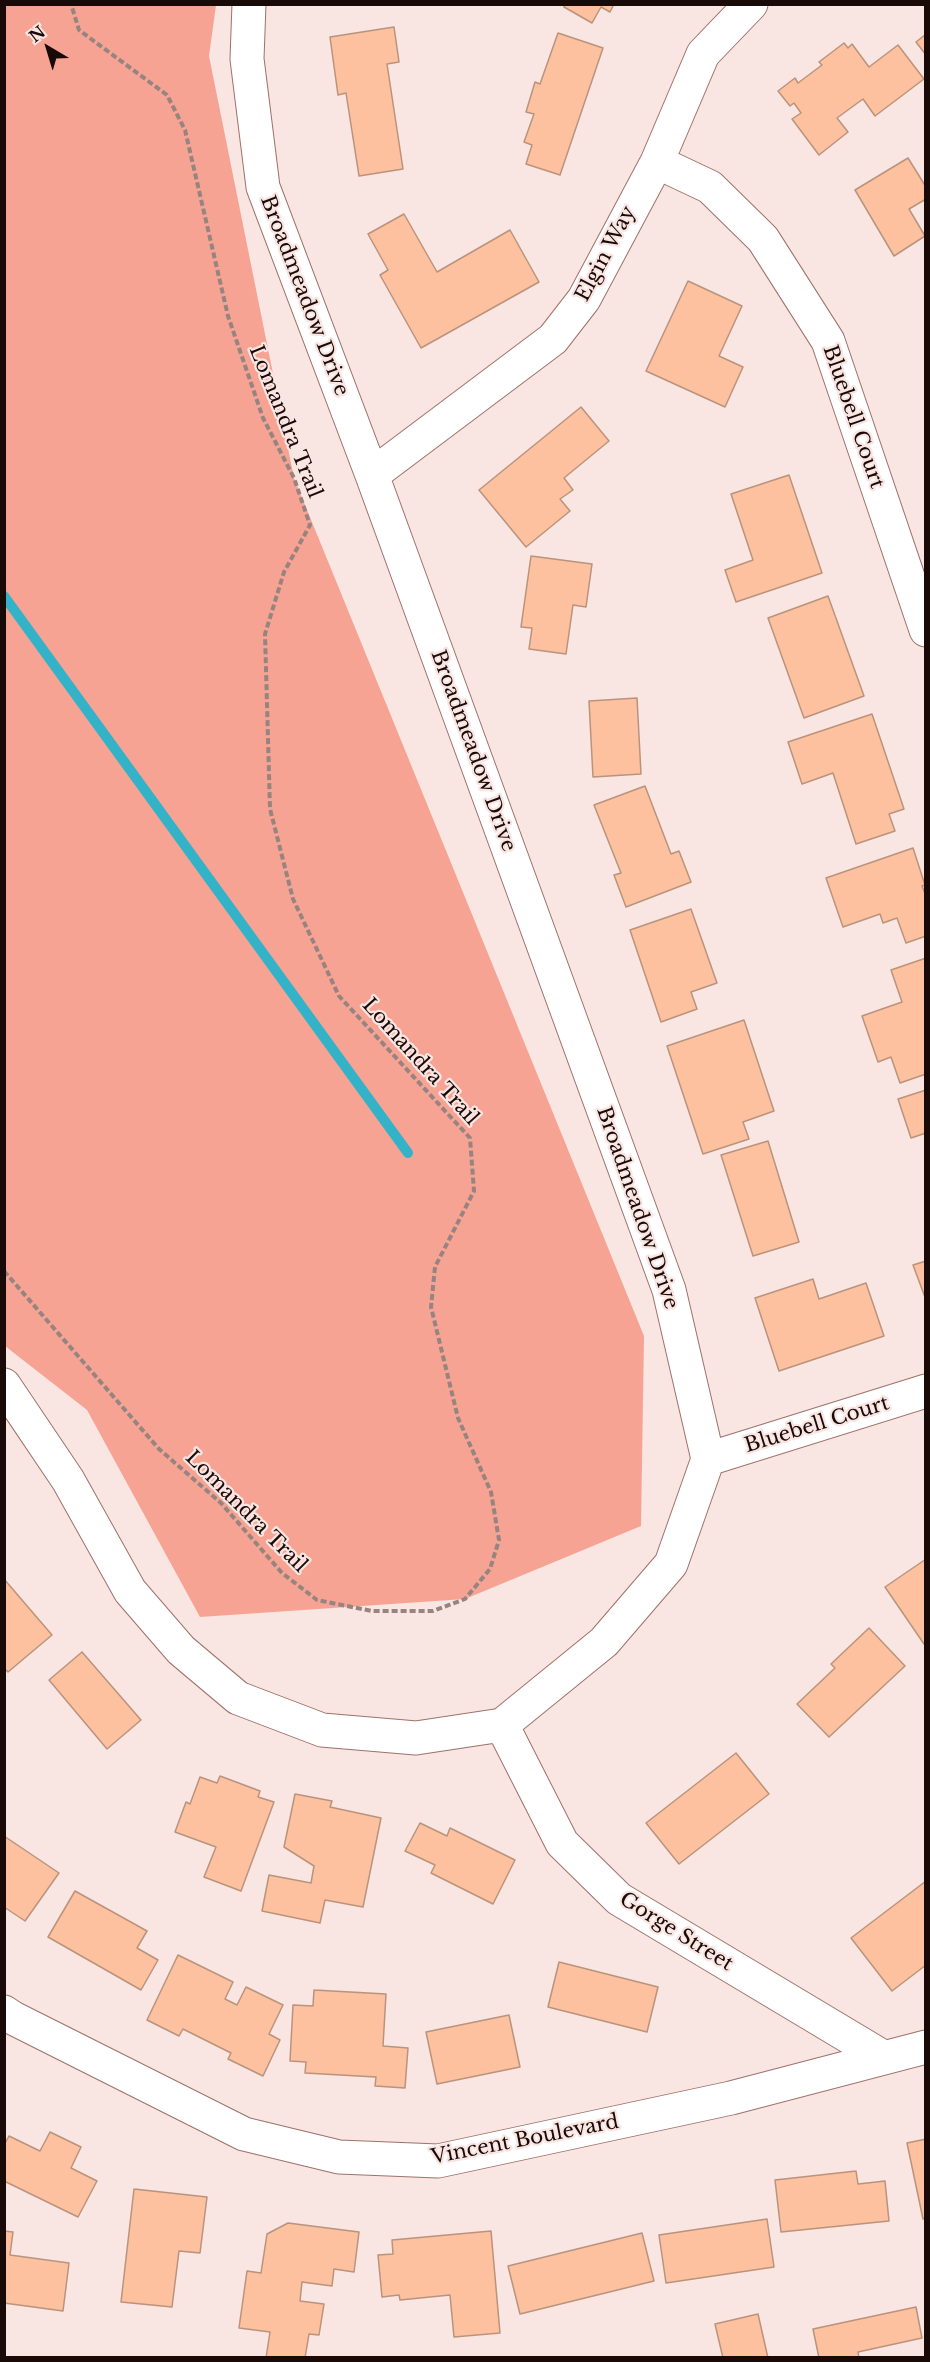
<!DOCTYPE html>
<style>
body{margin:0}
#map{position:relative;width:930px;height:2362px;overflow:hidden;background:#f9e5e1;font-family:"Libre Baskerville",serif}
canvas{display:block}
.frame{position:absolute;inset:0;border:6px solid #190907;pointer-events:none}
.north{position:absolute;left:18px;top:18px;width:60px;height:60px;-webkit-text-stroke:4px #f9e5e1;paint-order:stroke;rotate:322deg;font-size:16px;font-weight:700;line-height:24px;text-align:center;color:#190907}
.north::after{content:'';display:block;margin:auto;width:21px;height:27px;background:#190907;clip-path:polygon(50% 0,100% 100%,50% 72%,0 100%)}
</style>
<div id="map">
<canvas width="930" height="2362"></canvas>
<div class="frame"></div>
<div class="north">N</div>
</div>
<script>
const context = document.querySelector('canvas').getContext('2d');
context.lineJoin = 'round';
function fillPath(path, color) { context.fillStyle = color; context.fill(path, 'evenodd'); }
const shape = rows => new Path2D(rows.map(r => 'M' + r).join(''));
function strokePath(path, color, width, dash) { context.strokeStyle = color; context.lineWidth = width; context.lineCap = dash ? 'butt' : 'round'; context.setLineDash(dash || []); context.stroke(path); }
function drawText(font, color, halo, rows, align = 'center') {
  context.font = font + ' "Libre Baskerville",serif'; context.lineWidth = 4.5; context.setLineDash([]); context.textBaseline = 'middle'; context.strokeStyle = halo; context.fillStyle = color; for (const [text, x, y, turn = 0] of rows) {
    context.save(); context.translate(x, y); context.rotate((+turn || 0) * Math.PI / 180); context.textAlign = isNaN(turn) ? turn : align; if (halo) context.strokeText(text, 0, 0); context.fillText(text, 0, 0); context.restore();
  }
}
fillPath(shape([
 [4,5,216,5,209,56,294,478,644,1336,641,1526,465,1599,200,1617,87,1410,5,1346]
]), '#f7a393');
strokePath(shape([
 [4,596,408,1153]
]), '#34b3c8', 10);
const building = shape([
 [565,4,614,4,610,12,601,7,592,23,564,7,565,4],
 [394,27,399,62,387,64,403,169,359,176,346,93,338,95,330,37,394,27],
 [558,33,603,48,560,175,526,164,532,145,524,142,534,114,526,112,535,82,540,84,558,33],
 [926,34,926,55,916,42,926,34],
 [844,43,848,48,852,44,869,67,898,45,924,79,875,116,863,99,837,118,848,132,819,155,792,119,801,113,794,103,790,106,778,91,795,78,798,83,822,65,819,62,844,43],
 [908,158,926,187,926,199,909,209,925,236,894,256,855,190,908,158],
 [404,214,437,272,510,230,539,282,421,348,380,275,388,270,368,234,404,214],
 [688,281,742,306,719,356,743,367,725,407,646,371,688,281],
 [581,407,609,441,564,478,573,490,560,499,570,511,526,547,479,490,581,407],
 [789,475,822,573,736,602,725,570,753,560,731,494,789,475],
 [531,556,592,564,586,607,573,605,566,654,529,649,532,628,521,627,531,556],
 [828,596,864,696,804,718,768,618,828,596],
 [637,698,641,774,593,777,589,701,637,698],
 [872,714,904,809,889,814,895,831,856,844,833,773,802,784,788,742,872,714],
 [645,786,671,854,679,851,691,882,626,907,614,875,621,873,594,805,645,786],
 [913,848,925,885,922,886,926,896,926,936,906,943,897,918,883,923,880,914,843,927,826,878,913,848],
 [691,909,717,983,691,992,697,1009,661,1022,630,930,691,909],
 [926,958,926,1074,900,1083,891,1057,878,1062,862,1016,902,1002,891,970,926,958],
 [744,1020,774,1111,743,1122,749,1139,703,1154,667,1046,744,1020],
 [926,1090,926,1133,911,1138,898,1099,926,1090],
 [768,1141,799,1242,753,1256,721,1155,768,1141],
 [926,1261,926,1300,913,1265,926,1261],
 [813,1279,819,1299,866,1283,884,1336,779,1371,755,1298,813,1279],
 [926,1559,926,1643,924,1644,885,1587,926,1559],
 [4,1579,52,1635,8,1672,4,1668,4,1579],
 [869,1628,905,1666,829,1737,797,1704,835,1668,831,1664,869,1628],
 [82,1652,141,1720,107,1749,49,1680,82,1652],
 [736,1753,769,1794,679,1864,646,1823,736,1753],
 [220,1776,260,1791,258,1797,274,1802,241,1891,204,1877,216,1847,175,1832,186,1802,190,1804,200,1777,217,1783,220,1776],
 [295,1794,332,1801,330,1807,381,1818,363,1907,325,1900,320,1923,262,1911,269,1875,311,1883,314,1866,284,1847,295,1794],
 [420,1823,447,1836,450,1828,515,1860,493,1904,431,1873,435,1865,405,1851,420,1823],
 [4,1836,59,1873,25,1921,4,1907,4,1836],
 [926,1881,926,1965,892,1991,851,1938,926,1881],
 [75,1891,147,1931,137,1948,158,1960,141,1990,48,1937,75,1891],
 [178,1955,233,1982,225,1999,237,2005,246,1987,283,2005,269,2034,280,2040,263,2076,228,2059,231,2053,183,2029,179,2036,147,2020,178,1955],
 [559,1962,658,1987,647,2032,548,2007,559,1962],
 [314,1990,386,1994,383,2046,408,2048,405,2088,375,2086,376,2077,305,2073,306,2062,290,2061,293,2005,313,2006,314,1990],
 [509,2015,520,2067,437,2084,426,2032,509,2015],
 [50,2132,81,2147,71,2168,97,2181,78,2217,4,2181,4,2145,9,2136,40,2151,50,2132],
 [926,2139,926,2218,923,2219,907,2143,926,2139],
 [856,2171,858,2184,885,2181,889,2221,781,2232,775,2180,856,2171],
 [134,2189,207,2197,200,2253,179,2251,172,2307,121,2302,134,2189],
 [767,2219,774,2267,666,2283,659,2235,767,2219],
 [288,2223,359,2232,354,2272,334,2269,332,2286,302,2282,300,2301,324,2304,319,2335,309,2334,305,2358,266,2358,270,2332,239,2328,247,2271,261,2273,267,2234,288,2223],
 [4,2231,13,2232,10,2255,69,2263,63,2311,4,2303,4,2231],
 [491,2231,500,2333,454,2337,450,2295,400,2300,399,2295,382,2297,378,2255,393,2254,392,2240,491,2231],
 [642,2233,654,2281,520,2314,508,2266,642,2233],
 [916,2307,922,2338,858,2352,859,2358,819,2358,813,2329,916,2307],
 [758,2314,768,2358,723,2358,715,2324,758,2314]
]);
fillPath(building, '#fdc19f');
strokePath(building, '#ba937c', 1.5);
const street = shape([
 [657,162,710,187,763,239,828,341,926,630],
 [372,475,553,339,584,299,657,162,703,54,751,4],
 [4,1385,68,1480,130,1591,181,1650,238,1698,322,1730,416,1738,502,1725,604,1642,671,1564,708,1459,669,1290,372,475,263,187,247,59,249,4],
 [708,1459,926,1391],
 [502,1725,562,1843,619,1899,883,2057],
 [4,2012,13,2018,244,2134,339,2157,438,2161,731,2098,926,2047]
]);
strokePath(street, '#9e7269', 35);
strokePath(shape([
 [4,1271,159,1449,221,1503,282,1573,317,1600,372,1611,433,1611,465,1599,490,1569,499,1540,491,1492,458,1418,431,1307,435,1267,474,1191,470,1138,339,996,293,899,270,809,265,634,284,572,310,525,294,478,263,418,228,316,185,130,167,95,79,30,71,4]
]), '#968481', 4, [6, 3]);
strokePath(street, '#fff', 33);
drawText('20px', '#190907', '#f9e5e1', [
 ["Elgin Way",606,254,-62],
 ["Broadmeadow Drive",304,296,69],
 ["Bluebell Court",853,417,71],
 ["Lomandra Trail",285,422,68],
 ["Broadmeadow Drive",473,751,70],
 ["Lomandra Trail",420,1062,48],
 ["Broadmeadow Drive",637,1208,71],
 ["Bluebell Court",817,1425,-17],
 ["Lomandra Trail",246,1512,45],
 ["Gorge Street",676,1932,32],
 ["Vincent Boulevard",525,2140,-11]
]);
</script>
